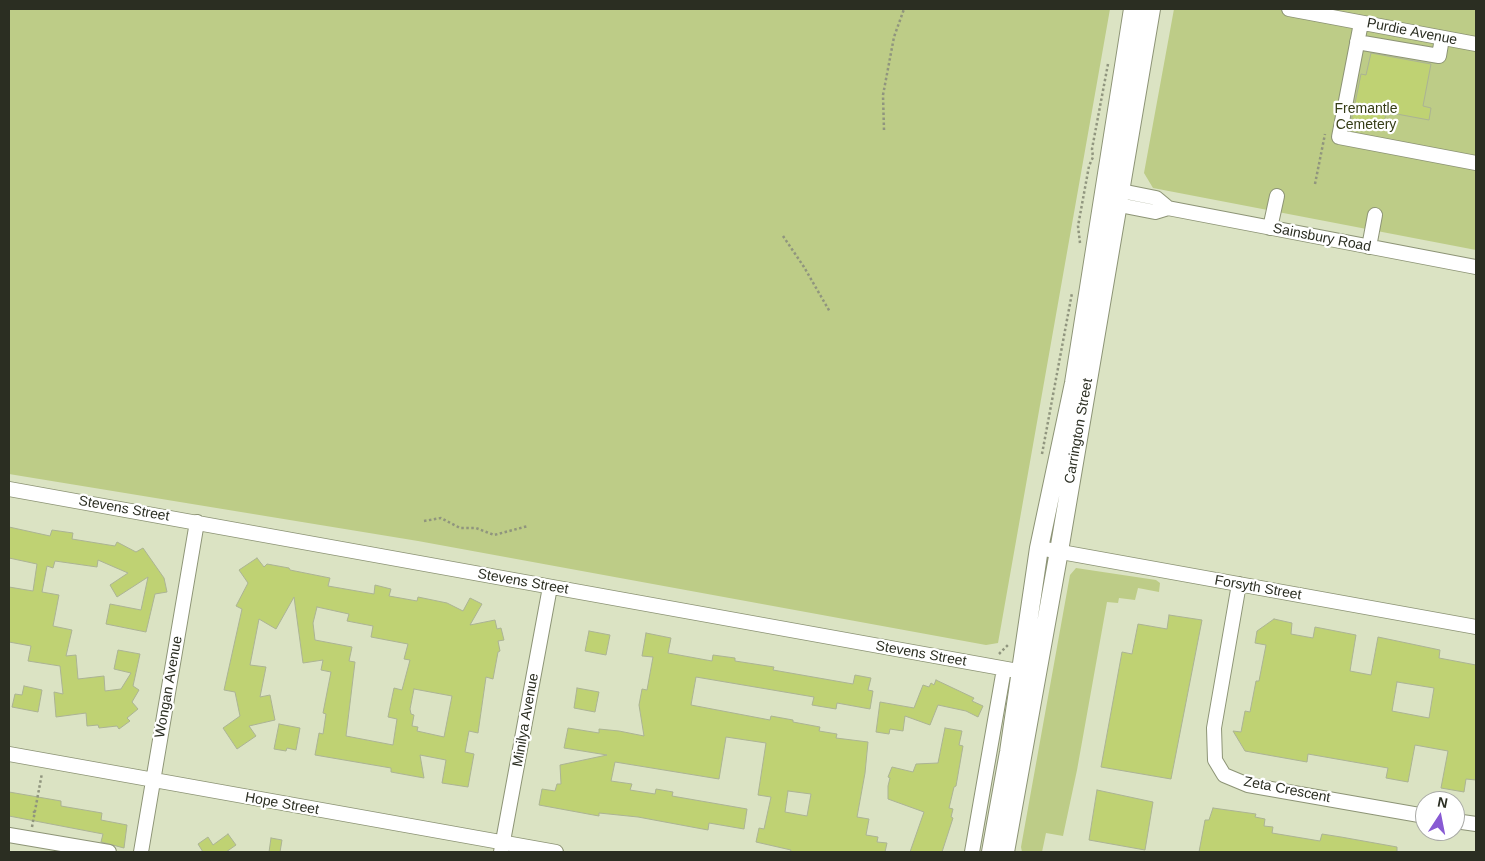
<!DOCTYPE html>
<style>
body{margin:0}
#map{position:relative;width:1485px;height:861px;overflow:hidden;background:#dbe3c3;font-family:Helvetica,sans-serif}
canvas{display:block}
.frame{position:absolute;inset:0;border:10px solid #2b2e22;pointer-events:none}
.north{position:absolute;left:1415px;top:791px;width:50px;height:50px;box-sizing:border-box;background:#fff;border:1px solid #aaaba7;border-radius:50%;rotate:11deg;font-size:14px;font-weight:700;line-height:20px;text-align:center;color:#2b2e22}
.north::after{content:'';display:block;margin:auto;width:18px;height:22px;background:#885ad3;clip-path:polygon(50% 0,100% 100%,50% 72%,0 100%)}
</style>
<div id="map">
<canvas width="1485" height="861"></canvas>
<div class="frame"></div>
<div class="north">N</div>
</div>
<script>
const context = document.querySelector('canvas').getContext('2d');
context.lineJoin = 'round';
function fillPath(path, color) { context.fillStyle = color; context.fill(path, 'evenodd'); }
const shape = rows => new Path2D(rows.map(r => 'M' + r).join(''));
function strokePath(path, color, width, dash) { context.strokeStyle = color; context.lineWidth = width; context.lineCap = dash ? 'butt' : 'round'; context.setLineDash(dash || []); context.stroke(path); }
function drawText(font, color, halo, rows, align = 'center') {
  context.font = font + ' Helvetica,sans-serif'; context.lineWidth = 4.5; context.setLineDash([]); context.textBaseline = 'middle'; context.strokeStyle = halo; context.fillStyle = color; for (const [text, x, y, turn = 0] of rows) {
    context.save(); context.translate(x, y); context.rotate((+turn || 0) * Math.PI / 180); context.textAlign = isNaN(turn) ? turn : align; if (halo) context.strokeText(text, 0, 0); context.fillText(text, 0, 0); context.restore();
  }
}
fillPath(shape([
 [9,9,1110,9,998,643,986,645,418,541,9,474],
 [1174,9,1476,9,1476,250,1153,188,1144,173],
 [1076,568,1156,580,1160,583,1159,592,1138,588,1135,600,1119,598,1118,603,1107,602,1077,770,1063,836,1046,833,1042,852,1022,852,1021,847,1070,575]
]), '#bdcc87');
const building = shape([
 [1371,53,1431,64,1423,106,1431,108,1429,120,1386,112,1384,126,1352,120,1350,127,1361,74,1366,75,1371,53],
 [9,527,50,536,52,530,73,533,72,539,115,546,117,542,136,552,143,548,164,578,167,592,155,594,146,632,106,624,110,604,141,610,148,577,117,597,110,585,128,573,98,560,97,567,55,561,53,568,47,566,42,592,59,595,53,626,72,630,66,656,76,655,78,679,104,676,105,691,121,689,131,673,114,669,118,650,140,654,133,686,139,690,132,702,138,709,127,718,130,721,119,729,117,726,99,728,98,725,87,726,86,713,56,717,54,692,63,694,60,666,28,661,31,646,9,642,9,587,33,591,37,564,9,558,9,527],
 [257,558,264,567,267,564,289,568,290,570,330,578,328,586,374,594,375,585,391,589,389,596,417,601,418,597,447,603,463,611,470,598,482,604,470,625,495,620,497,629,501,628,504,640,498,641,500,651,498,652,493,679,486,677,478,733,469,731,465,752,474,754,468,787,442,783,446,760,420,755,424,778,391,772,391,768,315,755,319,733,323,734,326,714,323,713,331,672,321,670,323,660,303,663,294,597,276,629,259,619,250,665,266,667,260,697,270,695,275,720,249,726,256,736,237,749,223,728,240,716,235,692,224,690,242,609,236,606,248,583,239,570,257,558],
 [317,607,349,614,347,621,373,626,371,637,408,644,404,659,410,660,402,690,394,688,388,717,397,719,393,745,346,736,355,662,349,661,352,647,315,640,313,623,317,607],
 [414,689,452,696,444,737,417,731,418,727,412,726,414,715,411,714,410,709,414,689],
 [1169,615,1202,620,1171,779,1101,767,1122,652,1132,654,1138,624,1167,629,1169,615],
 [1274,619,1292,623,1291,634,1313,638,1315,627,1356,635,1350,671,1371,675,1378,637,1440,650,1439,658,1476,665,1476,780,1466,779,1464,792,1441,788,1448,751,1415,745,1408,782,1386,778,1388,768,1308,754,1307,762,1245,751,1233,731,1241,732,1245,711,1250,712,1256,681,1259,681,1266,645,1255,643,1257,631,1274,619],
 [1397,682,1434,688,1429,718,1392,711,1397,682],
 [589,631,610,635,606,655,585,651,589,631],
 [646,633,671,638,668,653,712,661,713,655,735,658,735,661,774,667,773,670,853,684,855,675,871,678,868,690,873,691,870,709,837,703,836,709,812,705,814,697,696,677,691,705,770,720,771,716,793,720,793,722,820,727,819,731,837,734,836,738,868,742,865,773,857,817,869,819,866,835,878,837,877,842,887,843,885,852,790,852,791,850,756,842,759,828,764,829,771,797,758,795,766,743,726,737,719,779,615,762,611,781,632,784,630,790,655,794,656,789,673,792,672,796,747,809,744,829,709,823,708,830,638,817,599,813,599,816,539,805,542,789,555,791,557,784,561,784,560,765,607,755,564,748,568,728,599,733,599,729,619,731,644,736,639,705,642,689,647,690,653,657,642,656,646,633],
 [788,791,811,794,807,816,785,812,788,791],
 [936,680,974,698,972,701,983,706,978,717,966,711,938,705,930,725,905,716,903,731,890,729,889,734,876,732,880,702,914,708,923,685,929,687,931,683,934,685,936,680],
 [24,686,42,690,38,712,12,707,15,694,22,695,24,686],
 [577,688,599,692,595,712,574,708,577,688],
 [279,724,300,728,296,750,287,748,286,751,274,749,279,724],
 [945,728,962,731,959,745,963,746,956,786,954,787,949,808,953,809,951,817,953,818,942,852,910,852,924,812,888,799,888,786,890,778,888,777,892,767,913,772,916,764,938,763,945,728],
 [1097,790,1153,802,1145,850,1089,840,1097,790],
 [9,792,61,801,61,806,102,813,101,820,127,825,124,848,101,842,103,834,9,816,9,792],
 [1213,808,1256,814,1255,817,1265,819,1264,826,1273,827,1272,833,1320,841,1322,834,1341,837,1397,847,1397,852,1199,852,1205,820,1209,820,1213,808],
 [228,834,236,845,226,852,203,852,198,844,208,837,213,845,228,834],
 [271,838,282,840,280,852,269,852,271,838]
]);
fillPath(building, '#bfd273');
strokePath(building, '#abb394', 1);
const minor = shape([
 [1289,9,1476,44],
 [1361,23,1339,137,1476,163],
 [1357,42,1439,56,1442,38],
 [1111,189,1156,198,1168,208],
 [1109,203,1155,212,1168,208,1476,267],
 [1270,228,1277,196],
 [1369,247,1375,215],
 [9,489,1029,673],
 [1039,548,1476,627],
 [1239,584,1214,728,1215,760,1224,775,1248,785,1425,816],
 [9,754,556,852],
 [1455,821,1476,824],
 [9,835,109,852],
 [141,852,197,522],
 [501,852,550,587],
 [972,852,1004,669]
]);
const major = shape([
 [991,852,1009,752,1039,548,1074,383,1133,9],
 [1005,852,1059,551,1151,9]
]);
strokePath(minor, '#8d9476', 16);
strokePath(major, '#8d9476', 20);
strokePath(shape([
 [884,130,883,95,894,37,904,9],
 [1315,184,1325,134],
 [783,236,804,267,830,312],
 [1080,243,1078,226,1089,166,1093,157,1092,149,1108,64],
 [1042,454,1072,293],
 [424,521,441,518,460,528,476,528,494,535,528,526],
 [999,654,1009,644],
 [32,827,42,773]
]), '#90957e', 2.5, [2.5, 2.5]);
strokePath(minor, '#fff', 14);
strokePath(major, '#fff', 18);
strokePath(shape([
 [34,813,34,811]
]), '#90957e', 2.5, [2.5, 2.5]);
drawText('14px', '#2b2e22', '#fff', [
 ["Purdie Avenue",1412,32,11],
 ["Sainsbury Road",1322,238,11],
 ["Carrington Street",1079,431,-80],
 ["Stevens Street",124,509,10],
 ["Stevens Street",523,582,10],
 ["Forsyth Street",1258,588,10],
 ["Stevens Street",921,654,10],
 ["Wongan Avenue",169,687,-80],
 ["Minilya Avenue",526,720,-80],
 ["Zeta Crescent",1287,790,11],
 ["Hope Street",282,804,10]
]);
drawText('14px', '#353c15', '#fff', [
 ["Fremantle",1366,109],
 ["Cemetery",1366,125]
]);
</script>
